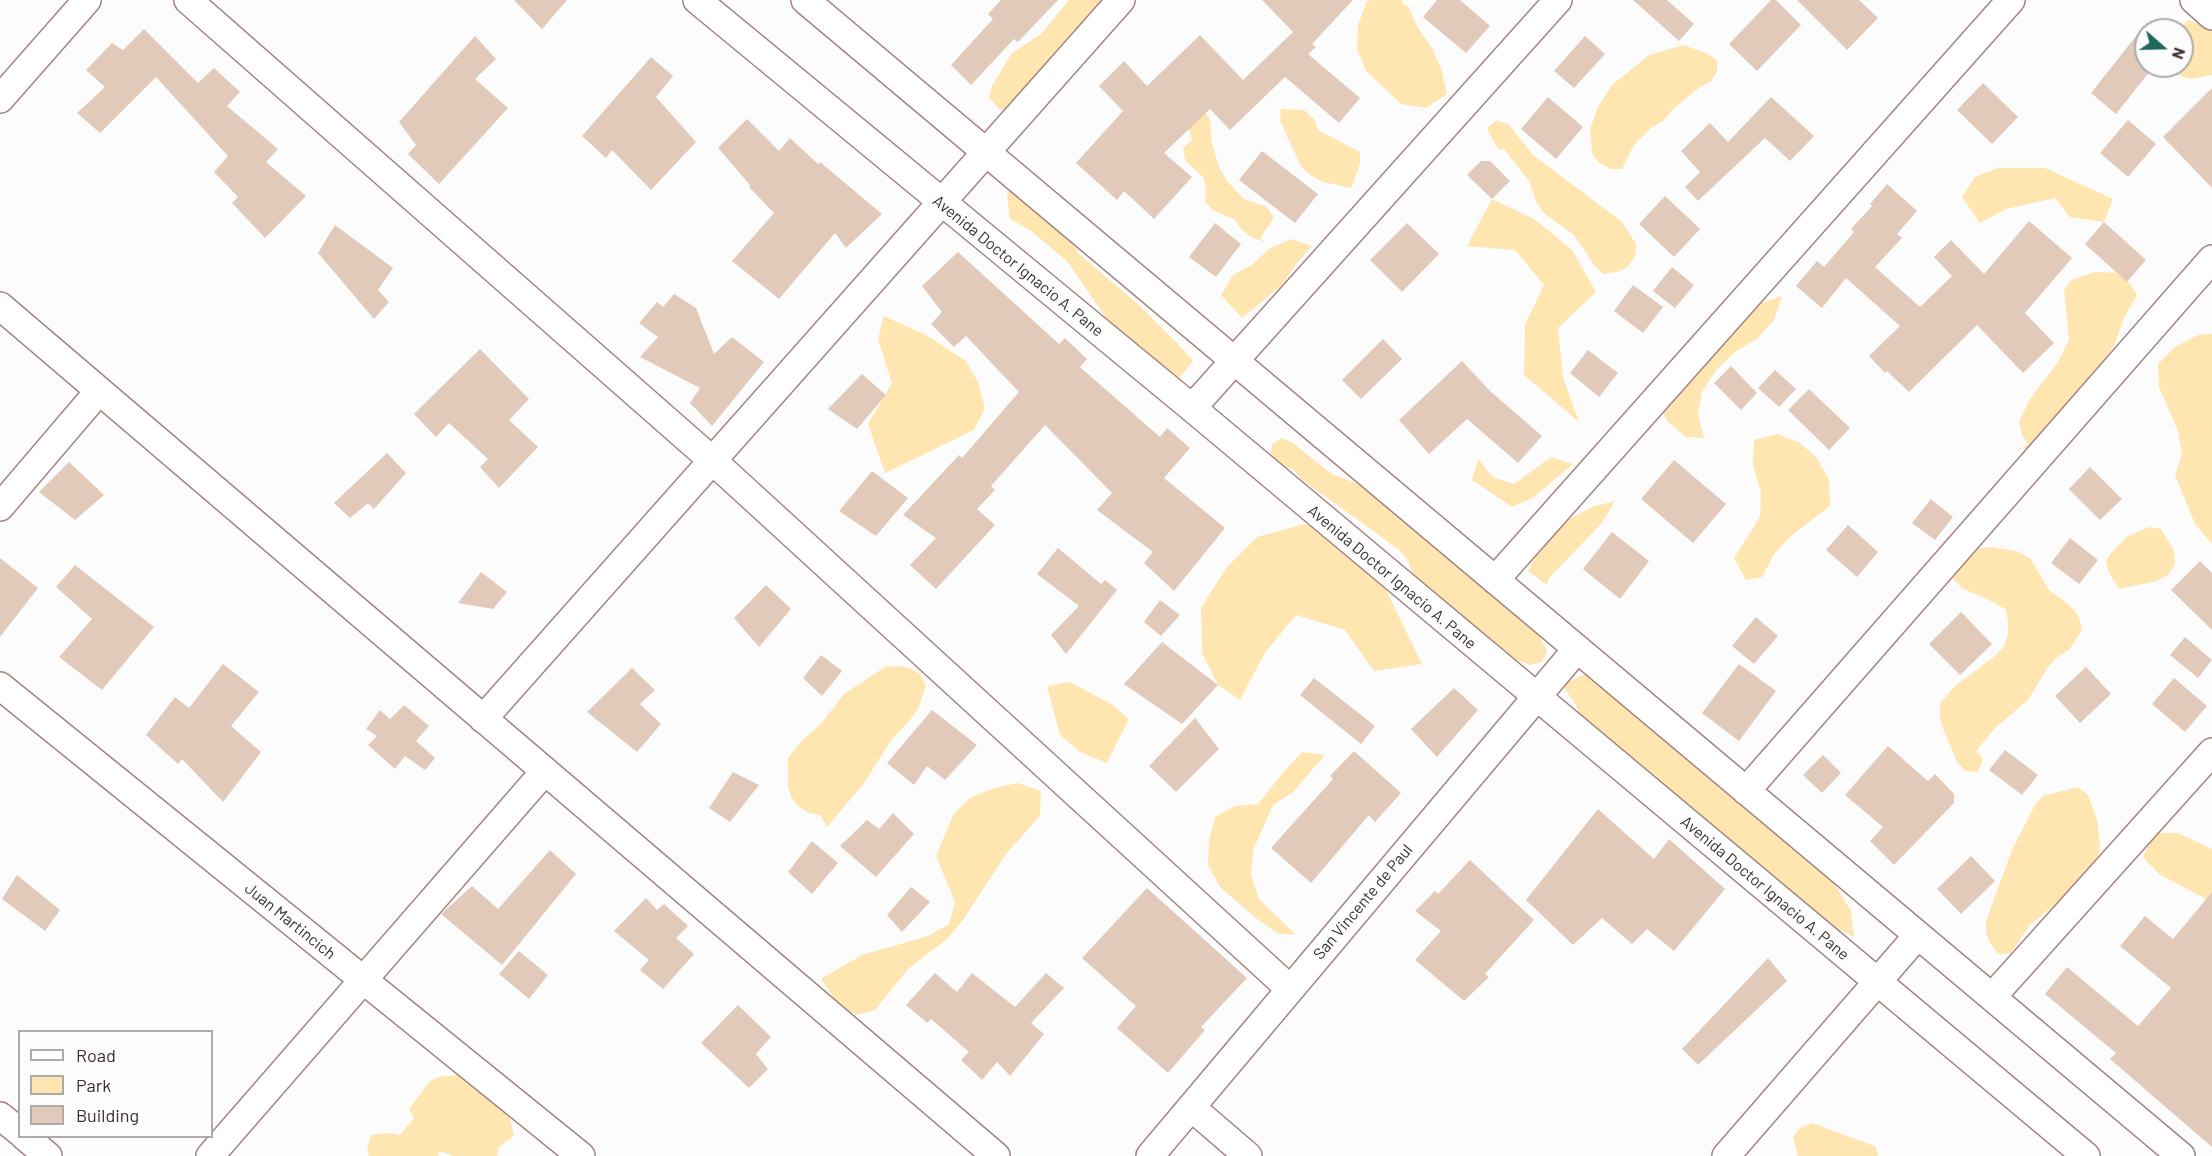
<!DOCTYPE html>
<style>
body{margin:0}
#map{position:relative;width:2212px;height:1156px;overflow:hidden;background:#fcfcfc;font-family:Barlow,sans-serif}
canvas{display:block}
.legend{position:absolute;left:18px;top:1030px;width:195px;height:108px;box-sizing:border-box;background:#fcfcfc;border:2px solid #aeaaaa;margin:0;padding:8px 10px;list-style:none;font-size:18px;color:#3a2f2e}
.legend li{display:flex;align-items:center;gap:12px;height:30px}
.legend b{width:30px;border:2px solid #aeaaaa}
.north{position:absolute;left:2134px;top:18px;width:60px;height:60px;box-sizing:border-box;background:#fcfcfc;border:2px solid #aeaaaa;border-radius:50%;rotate:110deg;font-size:16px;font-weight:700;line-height:24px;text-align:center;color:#3a2f2e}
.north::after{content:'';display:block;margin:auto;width:21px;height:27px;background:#20685d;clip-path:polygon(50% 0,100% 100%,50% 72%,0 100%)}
</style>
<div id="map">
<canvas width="2212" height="1156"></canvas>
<ul class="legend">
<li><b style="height:8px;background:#fff"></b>Road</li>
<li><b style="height:16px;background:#ffe6b0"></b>Park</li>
<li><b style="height:16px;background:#e2cabb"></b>Building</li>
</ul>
<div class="north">N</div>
</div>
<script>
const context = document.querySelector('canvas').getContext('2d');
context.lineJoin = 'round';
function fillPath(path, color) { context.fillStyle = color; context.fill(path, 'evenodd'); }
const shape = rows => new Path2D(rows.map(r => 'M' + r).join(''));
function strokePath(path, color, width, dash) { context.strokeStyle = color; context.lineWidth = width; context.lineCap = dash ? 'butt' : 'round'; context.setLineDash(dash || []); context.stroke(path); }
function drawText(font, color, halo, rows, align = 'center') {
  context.font = font + ' Barlow,sans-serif'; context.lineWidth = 5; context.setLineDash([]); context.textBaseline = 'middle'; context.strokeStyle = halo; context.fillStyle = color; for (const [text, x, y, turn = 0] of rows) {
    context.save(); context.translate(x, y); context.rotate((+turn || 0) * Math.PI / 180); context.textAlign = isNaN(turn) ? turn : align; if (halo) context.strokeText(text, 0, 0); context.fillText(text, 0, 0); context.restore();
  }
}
fillPath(shape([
 [1069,0,1115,0,1007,113,997,107,989,97,992,86,1011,54,1042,33],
 [1370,0,1404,0,1402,4,1408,6,1418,28,1432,48,1442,71,1447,94,1426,108,1401,104,1366,71,1357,49,1358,25,1366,3],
 [2188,20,2212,29,2212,75,2190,79,2168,71,2168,66,2182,66,2182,30,2177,30],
 [1683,45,1706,53,1717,60,1717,71,1711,82,1700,87,1671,111,1663,121,1652,127,1634,145,1622,169,1611,169,1599,163,1592,153,1590,129,1598,107,1612,85,1649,55],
 [1202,108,1210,119,1212,144,1220,169,1227,181,1244,199,1267,207,1274,218,1260,238,1266,242,1253,238,1242,230,1235,220,1213,210,1205,202,1206,190,1204,178,1185,160,1183,148,1192,140,1189,129],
 [1281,109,1304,110,1314,119,1318,130,1360,152,1360,164,1351,188,1323,182,1312,176,1302,168,1280,121],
 [1497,120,1509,125,1533,155,1622,222,1636,244,1635,256,1628,267,1617,272,1603,274,1594,265,1574,235,1545,214,1537,204,1529,181,1503,148,1499,150,1493,140,1487,128],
 [1997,168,2045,168,2113,199,2104,222,2070,217,2055,198,2006,209,1980,223,1962,197,1975,177],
 [1020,173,1053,214,1080,255,1140,306,1176,342,1193,361,1177,381,1134,359,1067,261,1030,230,1010,219,1007,194],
 [1492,199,1534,219,1572,250,1596,292,1558,328,1563,377,1579,422,1524,375,1525,325,1544,285,1515,250,1467,246],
 [1291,239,1312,246,1296,264,1282,285,1242,318,1221,295,1233,275,1253,264,1269,249],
 [2094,272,2117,273,2130,284,2137,295,2124,318,2114,346,2082,390,2030,448,2018,449,2029,445,2022,436,2019,421,2030,399,2058,362,2069,340,2064,290,2071,280],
 [1782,296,1774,320,1757,339,1736,351,1717,369,1702,392,1698,414,1704,438,1686,437,1667,421,1656,399,1694,340,1759,304],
 [884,316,926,335,966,361,978,382,985,408,974,430,885,473,868,424,892,383,878,339],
 [2212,334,2212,544,2195,524,2175,475,2182,454,2178,431,2159,387,2158,364,2175,347,2198,335],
 [1777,434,1800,443,1817,458,1829,480,1830,506,1791,536,1774,554,1762,577,1746,580,1734,558,1760,517,1761,492,1753,465,1754,440],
 [1282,438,1293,443,1325,469,1334,475,1373,489,1431,516,1462,534,1530,619,1547,651,1542,662,1530,665,1494,652,1416,585,1408,560,1398,549,1301,479,1293,469,1278,466,1271,456,1272,444],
 [1551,457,1573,464,1534,497,1512,507,1472,480,1478,459,1493,477,1514,484],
 [1615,501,1602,523,1549,578,1547,585,1528,571,1549,530,1592,507],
 [1304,524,1350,535,1379,576,1422,664,1374,671,1345,630,1296,615,1264,654,1240,700,1218,685,1202,653,1201,608,1226,568,1257,537],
 [2149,527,2161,529,2174,551,2175,564,2168,575,2157,581,2119,589,2109,573,2106,561,2112,552,2128,536],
 [1991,547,2016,551,2030,558,2049,590,2070,606,2079,617,2082,630,2069,650,2057,657,2048,667,2028,700,1996,727,1976,751,1983,758,1978,772,1965,771,1957,762,1943,728,1940,717,1940,703,1955,686,1995,656,2004,646,2008,634,2008,622,2006,610,1995,603,1962,588,1952,578,1949,565,1969,549],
 [897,666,910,668,920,674,926,686,918,709,910,720,892,739,862,786,827,827,820,815,809,813,798,806,791,797,788,786,788,758,802,740,821,724,844,694,885,667],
 [1585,674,1632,697,1826,864,1837,888,1851,911,1854,937,1808,914,1580,717,1576,705,1562,685],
 [1070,682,1111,704,1129,719,1107,763,1080,752,1060,735,1047,686],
 [1302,752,1325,755,1293,792,1273,805,1253,850,1251,875,1259,899,1296,935,1277,933,1257,919,1220,887,1208,865,1209,840,1215,817,1235,806,1258,804,1286,769],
 [1018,783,1041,791,1040,816,1006,854,963,920,948,938,908,969,875,1010,856,1015,836,1001,821,979,862,955,928,936,949,924,955,902,936,856,954,813,970,798,994,788],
 [2078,787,2088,795,2097,820,2100,845,2098,859,2083,881,2029,926,2011,953,1998,954,1990,943,1986,932,1986,921,2012,850,2035,805,2043,796],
 [2153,833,2178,833,2212,849,2212,898,2206,899,2159,874,2143,857],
 [463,1074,509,1113,514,1136,499,1147,497,1156,452,1156,440,1151,438,1156,369,1156,367,1150,371,1135,390,1133,400,1135,414,1118,409,1109,430,1081,438,1077],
 [1812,1123,1875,1146,1878,1156,1798,1156,1793,1137,1801,1127]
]), '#ffe6b0');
fillPath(shape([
 [514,0,567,0,542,29],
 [1001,0,1058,0,1018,42,1014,39,971,85,951,65,993,19,988,14],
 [1262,0,1353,0,1312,44,1316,47,1308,54,1360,98,1339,123,1285,77,1230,130,1210,109,1164,153,1192,177,1154,219,1124,191,1117,200,1076,163,1123,111,1099,86,1124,61,1147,86,1200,35,1243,80,1293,32],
 [1437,0,1460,0,1490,26,1466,53,1423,17],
 [1633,0,1667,0,1694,24,1679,41],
 [1771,0,1776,0,1801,25,1757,71,1729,44],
 [1797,0,1859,0,1878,18,1847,50],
 [2144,26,2148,30,2146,30,2146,66,2154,66,2116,114,2091,93],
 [144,29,198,83,214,68,240,92,227,106,278,149,266,162,306,196,265,238,232,203,238,197,214,172,228,156,156,77,100,133,77,113,105,87,86,70,112,43,123,50],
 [475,36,496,59,475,79,508,108,439,184,408,154,416,145,399,122],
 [1585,36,1605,54,1574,88,1554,71],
 [651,57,673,76,656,97,696,142,651,190,612,150,606,158,582,136],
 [1983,83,2018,117,1992,144,1957,110],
 [2212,88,2212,188,2163,137],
 [1548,97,1583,127,1556,159,1521,129],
 [1771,97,1814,136,1790,161,1765,138,1698,201,1685,187,1700,172,1681,151,1710,123,1728,142],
 [747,119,779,151,790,138,818,164,820,162,882,214,846,248,835,233,779,299,732,261,774,213,749,187,750,185,718,148],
 [2128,120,2156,144,2128,177,2100,153],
 [1262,151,1318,194,1295,223,1239,180],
 [1481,161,1490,161,1510,181,1492,199,1467,175],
 [1887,184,1917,211,1897,234,1902,238,1875,267,1920,307,1952,276,1934,257,1951,240,1984,274,2029,221,2072,258,2025,313,2054,343,2023,373,1977,325,1909,392,1887,371,1885,373,1869,356,1900,326,1846,278,1822,308,1796,286,1817,261,1824,267,1854,232,1851,229,1872,206,1870,204],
 [1665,196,1700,229,1674,257,1639,224],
 [2104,222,2146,260,2127,282,2085,244],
 [1215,223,1241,244,1216,277,1189,257],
 [1407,223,1439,254,1402,292,1370,260],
 [335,225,393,268,378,290,389,302,374,319,318,253],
 [958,252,1059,344,1065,338,1087,359,1080,367,1160,437,1167,428,1190,448,1164,478,1225,528,1174,591,1144,563,1153,552,1097,510,1112,493,1045,425,991,486,995,490,977,509,995,525,936,589,910,565,936,538,903,515,959,455,962,458,1019,392,966,336,954,347,931,324,942,312,922,286],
 [1672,267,1694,285,1675,308,1653,291],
 [1633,285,1663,307,1643,333,1614,311],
 [674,294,696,308,714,354,732,337,764,362,712,426,690,403,700,388,640,357,658,337,639,323,657,302,663,307],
 [1383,339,1402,359,1361,399,1342,380],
 [480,349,529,399,509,420,538,447,499,488,480,467,488,459,449,423,436,437,414,414],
 [1588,350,1618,373,1599,397,1570,373],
 [1462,361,1490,391,1542,436,1518,463,1467,419,1429,454,1399,420],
 [1731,366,1757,393,1741,410,1714,383],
 [1775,370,1796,389,1779,407,1758,388],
 [862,374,886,395,857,429,828,409],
 [1809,389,1850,428,1829,450,1788,410],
 [387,453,406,473,374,509,368,503,350,518,334,503],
 [1674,460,1726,504,1693,543,1641,499],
 [69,462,104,495,75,520,39,492],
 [2090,467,2122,499,2100,520,2069,489],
 [872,471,908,498,876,536,839,511],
 [1931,499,1953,517,1935,540,1912,523],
 [1848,525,1878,552,1857,577,1826,550],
 [1612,532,1649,561,1620,599,1583,569],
 [2070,538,2098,560,2079,584,2051,563],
 [1058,548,1101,584,1105,580,1117,590,1066,654,1051,635,1079,606,1037,574],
 [0,558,38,588,0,637],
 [2200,561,2212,573,2212,630,2171,590],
 [75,565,154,627,102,690,59,657,92,619,56,587],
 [481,572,507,592,493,609,458,603],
 [766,585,791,609,759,647,734,618],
 [1160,600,1180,615,1161,636,1144,622],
 [1961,612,1992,644,1960,675,1929,644],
 [1756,617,1778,636,1754,664,1732,646],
 [2185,637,2212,660,2198,678,2170,655],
 [1162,642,1218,685,1182,724,1124,684],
 [821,655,842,671,822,696,803,678],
 [223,664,259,692,231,726,261,752,223,802,182,759,178,764,146,735,175,697,189,708],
 [1739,664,1776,691,1739,741,1702,713],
 [2086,667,2111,694,2080,723,2055,696],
 [632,668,655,690,640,704,661,724,637,752,587,712],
 [1314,678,1375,726,1361,744,1300,695],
 [2174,678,2207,706,2185,732,2152,704],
 [1454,688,1478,710,1437,757,1411,729],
 [404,705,429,726,416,741,435,758,425,770,405,756,395,769,368,745,377,736,366,729,380,710,390,719],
 [932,710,977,745,945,780,927,766,914,785,887,763],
 [1195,718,1219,749,1176,792,1149,766],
 [1888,746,1928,781,1935,774,1954,794,1954,803,1894,865,1870,841,1883,827,1845,795],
 [2005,750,2038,775,2022,795,1989,770],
 [1354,751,1401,793,1375,822,1369,815,1311,883,1271,848,1333,779,1330,776],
 [1823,755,1841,773,1822,793,1803,775],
 [733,772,759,785,730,822,709,808],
 [1598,809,1654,859,1669,839,1725,889,1674,951,1647,929,1632,944,1602,918,1573,945,1526,900],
 [893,813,914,834,876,877,840,846,867,820,879,829],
 [812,841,838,863,812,894,788,872],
 [550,850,576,874,502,965,441,914,472,886,498,909],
 [1971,856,1995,881,1961,914,1937,889],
 [1470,860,1534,920,1485,974,1489,977,1464,1001,1415,960,1441,931,1415,911,1435,891,1438,894],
 [17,875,60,910,45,931,2,899],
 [911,887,930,902,902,932,887,915],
 [1147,888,1247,978,1201,1027,1205,1030,1168,1073,1117,1028,1136,1006,1082,958],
 [2212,892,2212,1147,2110,1059,2116,1053,2045,994,2067,967,2138,1026,2171,988,2120,946,2145,916,2173,939],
 [646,898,657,910,664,904,688,926,676,938,694,954,663,989,640,970,649,960,614,931],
 [519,951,548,975,529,999,499,974],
 [1768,958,1787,981,1698,1065,1682,1049],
 [935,973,957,992,972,973,1015,1007,1046,973,1064,988,1031,1023,1044,1034,1010,1076,997,1062,982,1080,961,1060,969,1052,931,1019,927,1023,906,1005],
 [738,1005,771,1037,756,1054,768,1069,749,1088,701,1043]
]), '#e2cabb');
const minor = shape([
 [188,0,713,461,1290,989],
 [697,0,1192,408,2086,1156],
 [805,0,2181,1156],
 [2194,0,2212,16],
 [0,99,87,0],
 [0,306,996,1156],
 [1192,408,1558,0],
 [0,507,99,391],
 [1495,580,2011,0],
 [0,686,581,1156],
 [483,719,1121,0],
 [1746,791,2212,259],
 [1992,997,2212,752],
 [1191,1107,1248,1156],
 [0,1116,20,1132],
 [24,1136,48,1156],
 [210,1156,545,771],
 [1150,1156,1577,649],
 [1726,1156,1918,935]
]);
strokePath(minor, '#a18583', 30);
strokePath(minor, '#fff', 27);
drawText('16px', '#3a2f2e', '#fcfcfc', [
 ["Avenida Doctor Ignacio A. Pane",1018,266,39],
 ["Avenida Doctor Ignacio A. Pane",1392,577,40],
 ["Avenida Doctor Ignacio A. Pane",1765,888,40],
 ["San Vincente de Paul",1363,902,-50],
 ["Juan Martincich",290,921,39]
]);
</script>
